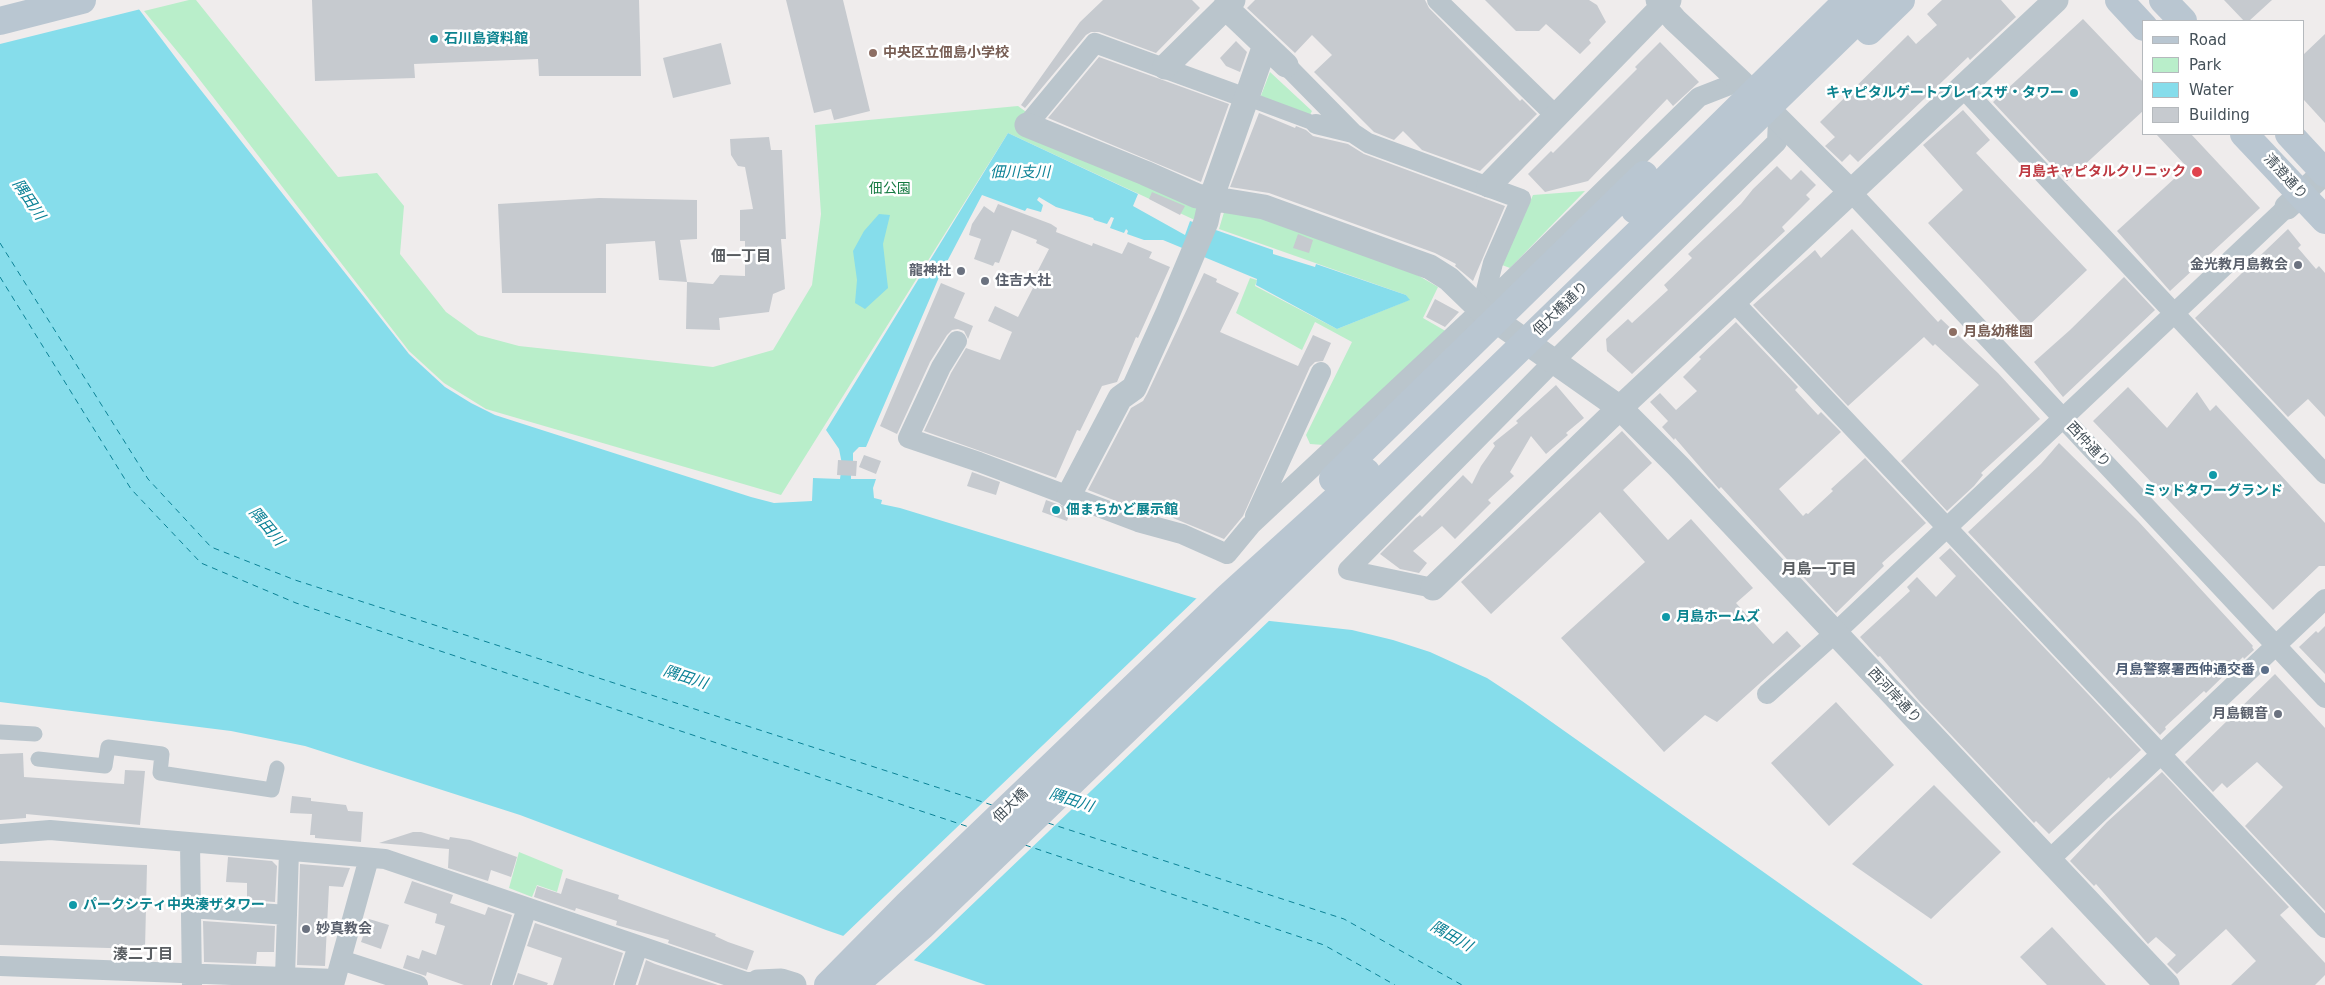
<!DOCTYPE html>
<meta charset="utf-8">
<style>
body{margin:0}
#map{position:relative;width:2325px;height:985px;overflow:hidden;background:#efecec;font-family:"DejaVu Sans",sans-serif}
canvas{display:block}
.legend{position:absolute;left:2142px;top:20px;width:162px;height:115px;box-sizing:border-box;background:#fff;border:1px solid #b5b9bd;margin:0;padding:6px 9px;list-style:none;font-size:15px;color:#455159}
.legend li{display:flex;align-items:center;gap:10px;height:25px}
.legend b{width:25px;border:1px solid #b5b9bd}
</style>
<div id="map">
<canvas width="2325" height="985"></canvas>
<ul class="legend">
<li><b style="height:6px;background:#b9c6d1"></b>Road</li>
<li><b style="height:14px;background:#b9eeca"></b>Park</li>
<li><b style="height:14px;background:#86ddeb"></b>Water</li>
<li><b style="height:14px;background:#c6cacf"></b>Building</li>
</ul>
</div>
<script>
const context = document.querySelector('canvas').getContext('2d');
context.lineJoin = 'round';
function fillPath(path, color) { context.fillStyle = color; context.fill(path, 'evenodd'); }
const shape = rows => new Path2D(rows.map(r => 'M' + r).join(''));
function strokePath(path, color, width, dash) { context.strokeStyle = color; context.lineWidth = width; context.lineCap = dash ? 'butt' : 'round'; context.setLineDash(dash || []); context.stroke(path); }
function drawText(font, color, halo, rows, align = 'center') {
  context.font = font + ' "DejaVu Sans","Noto Sans JP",sans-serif'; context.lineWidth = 5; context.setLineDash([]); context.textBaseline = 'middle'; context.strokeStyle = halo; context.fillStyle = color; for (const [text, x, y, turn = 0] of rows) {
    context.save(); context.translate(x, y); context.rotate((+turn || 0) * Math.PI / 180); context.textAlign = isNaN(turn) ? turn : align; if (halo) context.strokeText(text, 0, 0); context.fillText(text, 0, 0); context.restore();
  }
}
fillPath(shape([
 [189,0,196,0,338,177,377,173,404,206,400,254,446,312,478,335,519,346,713,367,773,350,812,285,821,214,815,125,1018,106,1033,117,1205,201,1199,222,1008,133,781,495,486,409,444,383,409,351,186,62,144,11],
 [1270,72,1312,111,1309,117,1260,98],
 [1585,191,1510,268,1502,265,1533,195],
 [1225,209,1279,218,1388,258,1438,287,1423,318,1449,333,1324,445,1310,444,1306,435,1352,342,1315,322,1302,350,1236,313,1250,278,1257,280,1255,286,1337,329,1409,300,1406,295,1219,229],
 [519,852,563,870,557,892,537,885,532,897,509,888]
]), '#b9eeca');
fillPath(shape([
 [0,0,132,0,185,70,409,354,445,387,471,403,495,415,751,497,774,503,812,501,813,478,840,479,841,472,851,472,851,479,876,479,873,488,874,498,882,500,881,504,900,508,1270,621,1352,630,1393,640,1430,652,1487,678,1522,701,1923,985,986,985,826,930,520,815,305,746,231,731,0,702],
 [1008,133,1138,194,1133,206,1185,235,1190,221,1273,250,1273,254,1315,267,1316,264,1406,295,1410,300,1337,329,1256,285,1257,279,1163,240,1144,240,1127,234,1128,231,1126,229,1124,233,1110,228,1114,218,1111,217,1107,224,1094,220,1093,218,1056,207,1039,197,1037,200,1043,205,1041,212,1027,208,1025,211,982,195,940,275,866,447,859,447,853,453,853,465,842,464,839,449,826,430],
 [879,214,890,215,883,244,888,288,865,309,855,303,857,280,853,251,864,231]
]), '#86ddeb');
fillPath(shape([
 [0,0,135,0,141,9,0,44],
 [1199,596,1272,618,912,962,841,938]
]), '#efecec');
strokePath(shape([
 [0,243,148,479,211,547,295,580,992,805],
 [0,277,131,489,201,563,296,603,969,827],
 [1048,823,1344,919,1462,985],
 [1025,845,1324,945,1395,985]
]), '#0c8296', 1, [6, 5]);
fillPath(shape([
 [312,0,639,0,641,76,539,76,538,59,414,64,415,78,315,81],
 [786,0,843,0,870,111,834,120,831,109,814,113],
 [1103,0,1192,0,1200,8,1156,53,1099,32,1091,32,1086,35,1025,108,1021,105,1080,22],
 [1255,0,1425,0,1429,8,1520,101,1522,99,1537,114,1480,171,1422,150,1403,131,1394,140,1374,132,1314,72,1332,55,1312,35,1295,53,1247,8],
 [1485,0,1589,0,1597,5,1606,22,1589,40,1591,43,1580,54,1546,24,1539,31,1516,31],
 [1942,0,2001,0,2016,17,1970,60,1968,57,1858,162,1850,154,1842,162,1825,146,1835,137,1820,122,1908,35,1916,44,1937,25,1927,14],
 [2224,0,2272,0,2249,21,2244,21],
 [2083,19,2144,83,2144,110,2067,181,1993,102],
 [2325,34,2325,123,2304,100,2304,54],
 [1236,41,1247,52,1240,72,1226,66,1220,58],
 [1660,42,1699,82,1673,106,1667,99,1588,181,1545,192,1528,174,1551,151,1553,153,1637,69,1635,67],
 [721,43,731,84,673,98,663,58],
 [1099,57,1229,104,1201,182,1048,118],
 [1963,110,1990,140,1976,153,2087,270,2026,328,1928,223,1963,190,1923,145],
 [1259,113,1295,128,1296,126,1306,130,1313,136,1348,144,1364,154,1505,206,1473,281,1455,266,1456,264,1435,253,1269,193,1230,187],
 [2156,134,2191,134,2260,208,2170,291,2117,231,2187,167],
 [769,137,771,150,782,150,786,239,781,239,785,289,773,294,769,312,719,318,720,330,686,329,687,282,713,284,720,275,745,276,745,241,740,241,740,210,753,209,745,167,738,166,731,155,730,139],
 [1777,166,1791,180,1801,170,1816,185,1806,195,1810,199,1782,227,1785,231,1632,374,1607,351,1606,339,1628,319,1632,323,1668,290,1664,285,1692,258,1688,254,1741,204,1753,189],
 [1152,192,1185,206,1180,215,1149,199],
 [599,198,697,200,697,239,680,240,687,282,659,280,655,241,606,244,606,293,502,293,498,204],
 [998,204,1051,224,1057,228,1056,232,1092,246,1093,243,1122,254,1128,242,1152,252,1149,258,1170,267,1138,338,1136,337,1117,382,1102,386,1080,431,1077,430,1056,478,924,431,951,373,966,348,1000,360,1012,332,988,321,995,306,1018,317,1033,288,1030,286,1049,249,1036,243,1037,240,1012,230,999,263,995,262,993,266,974,259,981,239,969,235,972,224,984,206,994,213],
 [1852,229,1938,322,1941,319,1998,373,2040,419,1981,473,1983,475,1974,486,1947,511,1901,461,1979,385,1935,344,1933,346,1924,337,1848,406,1753,305,1815,250,1821,258],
 [2288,229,2301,245,2298,248,2316,269,2319,266,2325,273,2325,417,2308,399,2288,417,2195,318],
 [1298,234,1313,240,1309,253,1293,248],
 [1204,273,1217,279,1216,282,1239,293,1220,332,1298,366,1313,335,1331,343,1323,361,1315,362,1310,367,1243,516,1224,539,1161,513,1159,515,1140,507,1139,510,1088,490,1131,408,1143,401,1147,394],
 [2124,277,2155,310,2063,397,2034,362,2070,330],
 [941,283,965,293,954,318,973,326,968,339,964,331,958,329,952,330,947,335,930,362,897,434,880,426],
 [1435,299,1459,312,1445,327,1426,317],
 [1736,322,1798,387,1795,390,1818,415,1821,412,1841,432,1779,489,1803,516,1806,513,1808,514,1833,491,1831,489,1865,458,1926,523,1882,563,1884,566,1836,613,1721,487,1719,489,1675,438,1674,440,1662,427,1668,421,1650,402,1660,393,1676,410,1697,391,1683,377,1701,359,1699,357],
 [1556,385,1584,418,1566,433,1568,435,1546,454,1531,436,1510,472,1514,476,1488,500,1491,503,1455,539,1442,526,1413,551,1427,563,1419,573,1400,569,1380,554,1416,518,1420,515,1422,517,1463,475,1472,484,1481,466,1495,446,1493,443,1518,423,1516,421],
 [2128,387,2167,428,2197,392,2210,411,2216,405,2325,523,2325,566,2319,566,2273,610,2093,421],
 [1622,431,1652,463,1623,490,1668,540,1691,519,1753,588,1736,603,1773,644,1787,631,1801,646,1717,722,1705,715,1664,752,1561,638,1645,562,1600,512,1491,614,1461,582],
 [2059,443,2138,521,2253,646,2252,647,2254,650,2244,659,2243,657,2206,693,2204,691,2165,727,2166,729,2160,735,1968,532,2041,464],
 [864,455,881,461,876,474,859,467],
 [838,460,857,461,856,476,837,475],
 [972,472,1000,482,996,495,967,486],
 [1046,500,1071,509,1067,521,1042,512],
 [1950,548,2141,750,2110,779,2109,777,2049,834,2036,821,2034,823,1920,702,1880,656,1878,657,1860,637,1910,591,1907,587,1917,577,1936,597,1956,576,1939,558],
 [2325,626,2325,674,2299,647,2316,631,2318,633],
 [2275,674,2325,728,2325,911,2245,826,2283,787,2257,762,2227,788,2222,783,2213,792,2185,762],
 [1836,702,1894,765,1829,826,1771,763],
 [23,753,24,777,124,784,125,770,145,771,140,825,26,814,26,818,0,820,0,754],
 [2162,772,2289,907,2280,915,2325,963,2325,975,2315,985,2231,985,2256,961,2226,929,2177,974,2167,964,2176,955,2156,937,2148,944,2096,884,2094,886,2070,861,2107,822],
 [1934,785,2001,852,1931,919,1852,864],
 [292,796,311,798,311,801,346,805,348,811,363,812,361,842,315,838,315,835,310,835,312,814,290,813],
 [413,832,421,832,449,840,450,837,470,840,517,857,511,877,491,870,488,881,448,868,449,849,379,843],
 [228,857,272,861,277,866,275,902,247,900,247,883,226,882],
 [0,861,147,865,145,949,0,945],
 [300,864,350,868,343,887,329,886,325,966,297,965],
 [566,878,619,895,618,899,716,934,715,936,728,942,754,951,747,970,668,943,669,940,616,925,617,921,576,908,575,911,534,897,537,886,561,894],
 [412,881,453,895,450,903,485,915,488,907,512,915,490,985,464,985,427,972,426,976,403,968,407,955,419,959,422,950,436,955,445,926,435,923,437,914,404,903],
 [369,919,389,925,381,949,361,942],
 [203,921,275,926,274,952,257,952,256,964,204,962],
 [535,923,623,953,613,985,553,985,562,958,527,946],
 [2052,927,2106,985,2047,985,2020,957],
 [646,960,655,964,718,985,638,985],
 [518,973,548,983,547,985,514,985]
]), '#c6cacf');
strokePath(shape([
 [1246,98,1316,124],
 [0,732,35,734],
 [38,759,105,766,108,747,162,754,160,773,272,790,277,768]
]), '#bac5cc', 15);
strokePath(shape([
 [1437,0,1555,115],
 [1286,65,1353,133,1368,143,1521,199,1493,263,1481,310],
 [1962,87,2325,474],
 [1316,124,1353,133],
 [1027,125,1095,43,1246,98],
 [1851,192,2325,698],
 [1734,302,2325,928],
 [957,341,941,367,908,438,979,462,1138,522,1182,534,1227,554,1251,525,1481,310,1699,97,1740,81],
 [1255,516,1321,372],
 [1348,570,1554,361,1777,142,1778,120],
 [1348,570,1433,588],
 [1767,694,1835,633,2287,207],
 [0,834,50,830,385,859,746,982,758,982,757,985],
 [190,843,192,985],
 [2049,860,2325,599],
 [191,908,287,915],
 [341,960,418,985],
 [0,966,335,979],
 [285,977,289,851],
 [334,985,369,858],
 [502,985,527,908],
 [625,985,638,946]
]), '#bac5cc', 20);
strokePath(shape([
 [1658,0,1675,20,1740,81,1851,192],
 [1225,7,1286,65],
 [1165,67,1233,0],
 [1027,125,1145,173,1197,196,1264,207,1430,267,1449,279,1481,310,1620,408,1678,466,2167,985],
 [1489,185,1669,0],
 [2287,207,2325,172],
 [1069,495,1120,398,1134,388,1167,315,1206,222,1211,199,1265,45],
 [1433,588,1608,419,2056,0],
 [758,982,781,981,794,985]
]), '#bac5cc', 25);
strokePath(shape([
 [2119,0,2144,27],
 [2163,0,2183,21],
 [0,21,82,0],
 [1869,31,1901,0],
 [2244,134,2325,220],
 [2289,134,2325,173],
 [1635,210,1848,0],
 [1333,479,1644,175],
 [828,985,908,904,1227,598,1366,472],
 [854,985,922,926,1242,618,1878,0]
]), '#b9c6d1', 28);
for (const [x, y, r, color] of [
 [434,39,5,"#0f9aa8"],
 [873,53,5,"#8d6e63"],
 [2074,93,5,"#0f9aa8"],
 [2197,172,6,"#e0444e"],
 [2298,265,5,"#6b7280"],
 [961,271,5,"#6b7280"],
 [985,281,5,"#6b7280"],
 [1953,332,5,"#8d6e63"],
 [2213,475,5,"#0f9aa8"],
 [1056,510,5,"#0f9aa8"],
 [1666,617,5,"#0f9aa8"],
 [2265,670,5,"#5c6f8a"],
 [2278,714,5,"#6b7280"],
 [73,905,5,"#0f9aa8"],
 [306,929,5,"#6b7280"]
]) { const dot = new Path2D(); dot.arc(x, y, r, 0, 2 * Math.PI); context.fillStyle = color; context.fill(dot); strokePath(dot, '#fff', 2); }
drawText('bold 14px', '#0d838f', '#fff', [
 ["石川島資料館",444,39],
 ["キャピタルゲートプレイスザ・タワー",2064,93,"right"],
 ["ミッドタワーグランド",2213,491,"center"],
 ["佃まちかど展示館",1066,510],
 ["月島ホームズ",1676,617],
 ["パークシティ中央湊ザタワー",83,905]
], 'left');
drawText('bold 14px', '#785e54', '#fff', [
 ["中央区立佃島小学校",883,53],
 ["月島幼稚園",1963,332]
], 'left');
drawText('bold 14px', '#be3a42', '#fff', [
 ["月島キャピタルクリニック",2186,172]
], 'right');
drawText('14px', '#455159', '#fff', [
 ["清澄通り",2285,177,47],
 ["佃大橋通り",1561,309,-44],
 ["西仲通り",2088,445,47],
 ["西河岸通り",1894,696,47],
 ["佃大橋",1011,806,-44]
]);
drawText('14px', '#167a42', '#fff', [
 ["佃公園",890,189]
]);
drawText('bold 14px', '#5b616d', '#fff', [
 ["金光教月島教会",2288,265],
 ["龍神社",951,271],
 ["住吉大社",995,281,"left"],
 ["月島観音",2268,714],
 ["妙真教会",316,929,"left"]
], 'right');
drawText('bold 14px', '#4e5e75', '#fff', [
 ["月島警察署西仲通交番",2255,670]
], 'right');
drawText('italic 15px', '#0c8296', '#fff', [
 ["佃川支川",1020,173],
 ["隅田川",28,200,56],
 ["隅田川",266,527,50],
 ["隅田川",685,678,18],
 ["隅田川",1071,801,18],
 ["隅田川",1451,937,30]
]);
drawText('bold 15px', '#595d61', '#fff', [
 ["佃一丁目",741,257],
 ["月島一丁目",1819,570],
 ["湊二丁目",143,955]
]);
</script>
